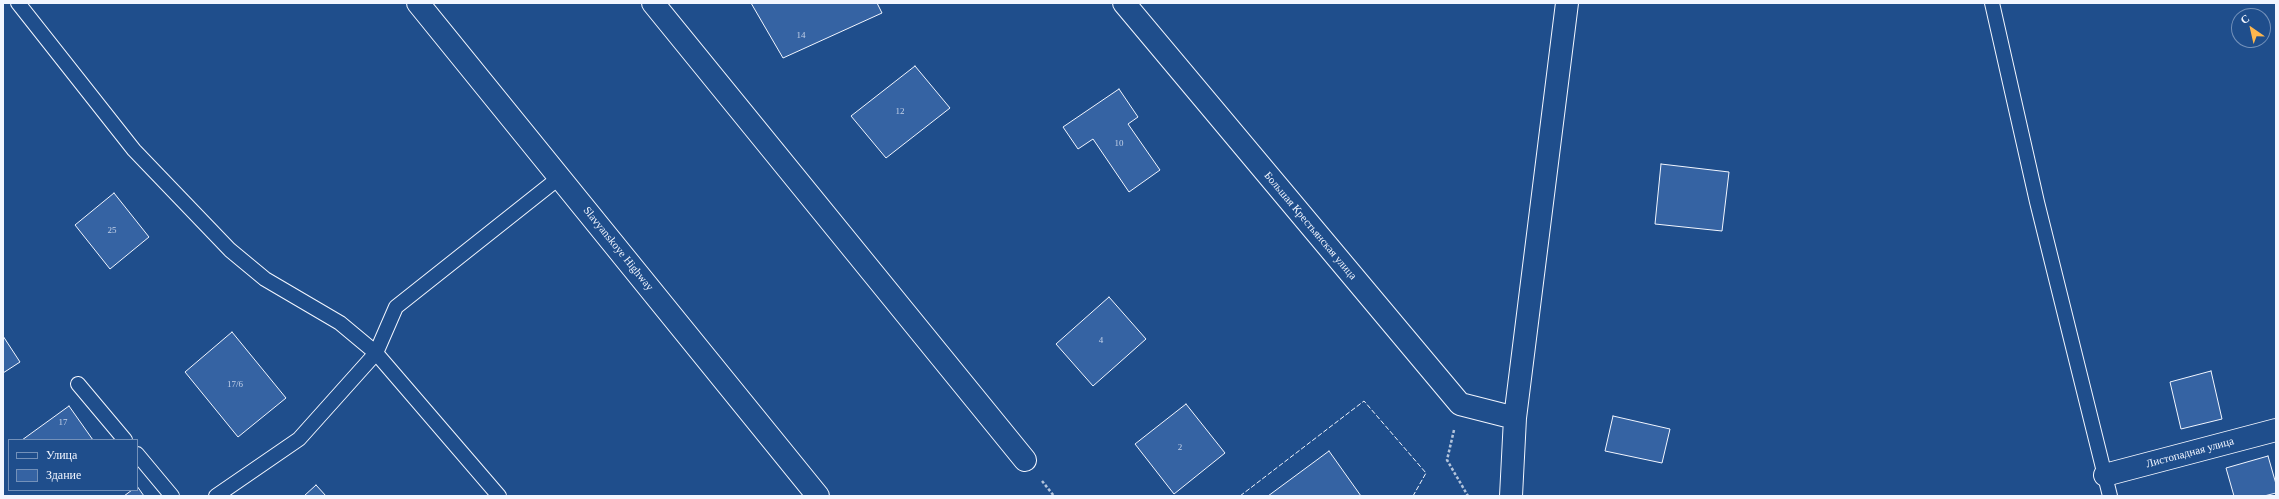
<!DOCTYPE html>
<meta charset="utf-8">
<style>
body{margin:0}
#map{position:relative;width:2279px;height:499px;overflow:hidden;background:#1f4e8c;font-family:Georgia,serif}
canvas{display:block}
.frame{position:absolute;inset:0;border:4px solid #f2f6ff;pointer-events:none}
.legend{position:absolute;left:8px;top:439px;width:130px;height:52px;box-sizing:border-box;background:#1f4e8c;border:1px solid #7391ba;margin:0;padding:5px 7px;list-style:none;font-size:12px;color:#f2f6ff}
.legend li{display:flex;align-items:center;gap:8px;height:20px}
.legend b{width:20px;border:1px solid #7391ba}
.north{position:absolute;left:2231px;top:8px;width:40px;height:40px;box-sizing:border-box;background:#1f4e8c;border:1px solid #7391ba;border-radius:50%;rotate:326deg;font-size:11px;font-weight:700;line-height:16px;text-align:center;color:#f2f6ff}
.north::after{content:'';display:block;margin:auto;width:14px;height:18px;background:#ffb74d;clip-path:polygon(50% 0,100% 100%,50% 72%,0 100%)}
</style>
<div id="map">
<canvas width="2279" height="499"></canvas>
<div class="frame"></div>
<ul class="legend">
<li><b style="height:5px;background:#1f4e8c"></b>Улица</li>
<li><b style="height:11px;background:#3563a3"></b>Здание</li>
</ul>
<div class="north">С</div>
</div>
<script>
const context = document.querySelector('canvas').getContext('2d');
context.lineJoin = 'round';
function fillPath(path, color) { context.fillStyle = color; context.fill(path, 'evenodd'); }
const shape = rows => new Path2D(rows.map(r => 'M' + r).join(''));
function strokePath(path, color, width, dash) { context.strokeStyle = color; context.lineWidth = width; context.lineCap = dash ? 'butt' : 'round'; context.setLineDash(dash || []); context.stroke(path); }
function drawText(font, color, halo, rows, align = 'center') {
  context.font = font + ' Georgia,serif'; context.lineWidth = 3; context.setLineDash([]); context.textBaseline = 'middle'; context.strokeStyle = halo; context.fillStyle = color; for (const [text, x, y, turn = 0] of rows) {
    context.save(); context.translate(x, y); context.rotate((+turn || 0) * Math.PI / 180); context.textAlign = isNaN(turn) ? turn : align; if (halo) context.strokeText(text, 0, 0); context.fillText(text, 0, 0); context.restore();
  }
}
const building = shape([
 [751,3,877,3,882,13,783,58,751,3],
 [915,66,950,108,886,158,851,116,915,66],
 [1119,89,1138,117,1128,124,1160,170,1129,192,1093,139,1078,149,1063,127,1119,89],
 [1661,164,1729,172,1722,231,1655,224,1661,164],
 [114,193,149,237,110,269,75,225,114,193],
 [1109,297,1146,339,1093,386,1056,344,1109,297],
 [232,332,286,398,238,437,185,372,232,332],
 [3,336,20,362,3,373,3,336],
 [2211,371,2222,419,2181,429,2170,382,2211,371],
 [1186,404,1225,453,1174,494,1135,444,1186,404],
 [69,406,93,440,22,440,69,406],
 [1613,416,1670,429,1662,463,1605,451,1613,416],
 [1329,451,1361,496,1268,496,1329,451],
 [2268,456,2276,484,2276,493,2264,496,2234,496,2226,468,2268,456],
 [316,485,326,496,304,496,316,485],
 [137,486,144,496,124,496,132,490,137,490,137,486]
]);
fillPath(building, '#3563a3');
strokePath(building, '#f2f6ff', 1);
const lane = shape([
 [18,3,134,150,230,250,265,279,340,323,376,353,299,439,216,496],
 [1992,3,2037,202,2110,496],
 [78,384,125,440],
 [137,454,172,496],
 [499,496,376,353,396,307,560,177]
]);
const street = shape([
 [653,3,1025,460],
 [1124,3,1460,404,1515,418,1511,496],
 [1515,418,1567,3],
 [2105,475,2276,430]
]);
const secondary = shape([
 [418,3,818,496]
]);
strokePath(lane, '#f2f6ff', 16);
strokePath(street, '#f2f6ff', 24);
strokePath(secondary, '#f2f6ff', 24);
strokePath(shape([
 [1454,430,1447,460,1468,496],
 [1042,481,1054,496]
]), '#b3c4dc', 2.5, [3, 2]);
strokePath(lane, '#1f4e8c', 14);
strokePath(street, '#1f4e8c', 22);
strokePath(secondary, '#1f4e8c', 22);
strokePath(shape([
 [1240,496,1364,401,1426,473,1413,496]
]), '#f2f6ff', 1, [5, 2]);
drawText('9px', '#c3d1e8', null, [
 ["14",801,36],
 ["12",900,112],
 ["10",1119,144],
 ["25",112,231],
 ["4",1101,341],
 ["17/6",235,385],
 ["17",63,423],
 ["2",1180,448]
]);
drawText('11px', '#f2f6ff', '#1f4e8c', [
 ["Большая Крестьянская улица",1310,226,50],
 ["Slavyanskoye Highway",618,249,51],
 ["Листопадная улица",2190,453,-15]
]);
</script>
